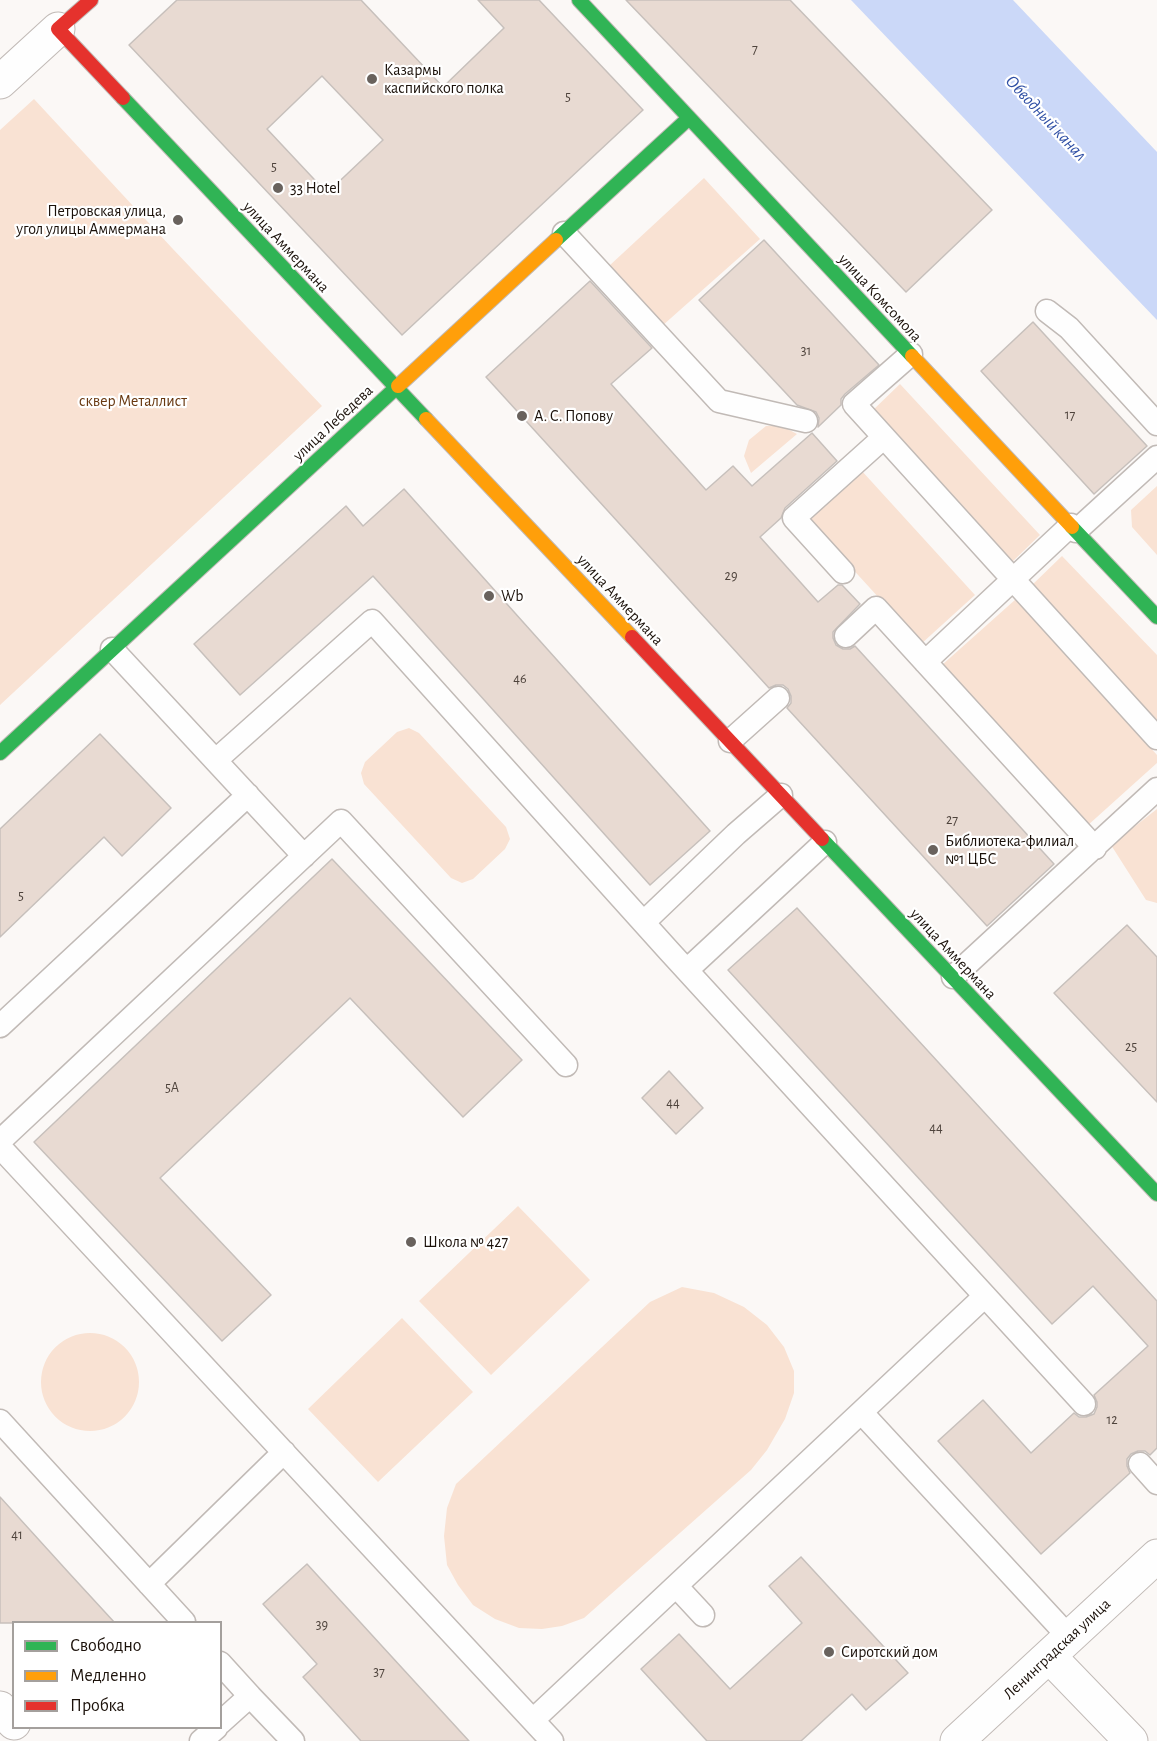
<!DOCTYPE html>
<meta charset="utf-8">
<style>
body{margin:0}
#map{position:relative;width:1157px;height:1741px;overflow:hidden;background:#fbf8f6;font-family:"Alegreya Sans",sans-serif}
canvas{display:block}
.legend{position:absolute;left:12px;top:1621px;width:210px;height:108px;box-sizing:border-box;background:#fff;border:2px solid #a4a09d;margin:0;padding:8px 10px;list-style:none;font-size:18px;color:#1b110a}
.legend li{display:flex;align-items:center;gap:12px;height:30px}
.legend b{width:30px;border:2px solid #a4a09d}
</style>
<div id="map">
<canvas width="1157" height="1741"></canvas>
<ul class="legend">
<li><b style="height:8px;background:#30b455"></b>Свободно</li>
<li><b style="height:8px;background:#ff9f0a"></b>Медленно</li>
<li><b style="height:8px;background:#e5322d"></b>Пробка</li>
</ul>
</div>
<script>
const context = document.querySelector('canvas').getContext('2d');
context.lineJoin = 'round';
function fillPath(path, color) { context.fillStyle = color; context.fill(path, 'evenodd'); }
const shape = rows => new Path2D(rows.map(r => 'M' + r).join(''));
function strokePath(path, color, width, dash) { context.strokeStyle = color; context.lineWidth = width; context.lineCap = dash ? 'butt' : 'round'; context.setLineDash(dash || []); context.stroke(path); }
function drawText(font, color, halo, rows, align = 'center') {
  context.font = font + ' "Alegreya Sans",sans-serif'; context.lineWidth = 4.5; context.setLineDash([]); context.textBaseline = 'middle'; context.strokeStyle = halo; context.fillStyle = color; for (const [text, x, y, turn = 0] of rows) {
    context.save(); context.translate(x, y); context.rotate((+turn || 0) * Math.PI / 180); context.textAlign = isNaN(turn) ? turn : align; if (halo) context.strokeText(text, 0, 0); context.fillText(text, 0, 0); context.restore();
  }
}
fillPath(shape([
 [34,99,172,248,322,406,0,705,0,130],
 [704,178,760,239,662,326,609,266],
 [900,384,1040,535,1012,562,872,411],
 [780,425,797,434,751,473,744,456,749,440,766,426],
 [861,470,975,595,921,644,807,519],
 [1157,486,1157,555,1132,527,1131,510],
 [1062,556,1157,655,1157,723,1032,585],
 [1016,599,1157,755,1157,763,1087,826,942,665],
 [409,728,419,733,506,827,510,839,505,849,473,879,462,883,451,878,364,784,361,773,365,762,397,732],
 [1157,809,1157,903,1146,900,1111,845],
 [518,1206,590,1280,491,1375,419,1301],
 [682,1287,714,1293,744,1307,767,1325,784,1347,794,1371,794,1393,785,1419,767,1450,751,1470,584,1618,562,1626,542,1629,519,1628,495,1619,473,1605,458,1585,447,1565,444,1536,447,1508,456,1484,650,1302],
 [402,1318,473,1392,378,1482,308,1409],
 '41 1382a49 49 0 1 1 98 0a49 49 0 1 1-98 0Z'
]), '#f9e2d3');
fillPath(shape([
 [851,0,1013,0,1157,152,1157,320]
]), '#cbd8f8');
const building = shape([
 [177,0,361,0,443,87,504,28,478,0,539,0,643,110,402,335,129,45,177,0],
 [322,76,383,140,327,193,267,129,322,76],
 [626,0,790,0,992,210,906,292,626,0],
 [764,240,879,365,845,394,841,399,841,405,818,427,819,418,816,412,797,405,699,300,764,240],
 [590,281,652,348,611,384,706,490,733,466,752,486,812,433,837,461,785,508,781,518,760,537,818,602,838,585,842,585,860,604,833,632,833,638,836,645,843,649,850,649,855,646,1054,864,987,926,787,708,791,703,791,696,788,689,783,685,776,685,769,688,486,377,590,281],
 [1033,322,1147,446,1094,494,981,371,1033,322],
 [404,489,710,831,650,885,373,576,240,695,194,644,346,506,363,526,404,489],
 [100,734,171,808,122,856,104,837,0,937,0,829,100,734],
 [332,859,522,1060,463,1117,350,998,160,1178,271,1295,222,1341,34,1142,332,859],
 [797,908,1157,1301,1157,1448,1150,1455,1145,1451,1138,1451,1131,1454,1127,1459,1127,1466,1130,1473,1041,1554,938,1441,983,1400,1031,1453,1074,1413,1079,1417,1086,1417,1094,1414,1097,1407,1097,1402,1094,1395,1148,1346,1093,1286,1052,1324,728,970,797,908],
 [1127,925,1157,957,1157,1102,1054,993,1127,925],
 [669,1071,703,1108,676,1134,642,1098,669,1071],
 [0,1497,69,1573,115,1623,0,1623,0,1497],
 [801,1557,908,1673,866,1710,852,1694,801,1741,707,1741,641,1669,679,1634,730,1689,802,1623,769,1586,801,1557],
 [307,1564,381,1645,469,1741,361,1741,303,1677,317,1664,263,1604,307,1564]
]);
fillPath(building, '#e8dad2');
strokePath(building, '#c7c0bc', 1.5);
const lane = shape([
 [564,233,719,401,806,421],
 [1047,311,1069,328,1157,424],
 [911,354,854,404,1157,738],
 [1076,531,1157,457],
 [843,572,794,518,883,438],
 [846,636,876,608,1095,848],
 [112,649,304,856],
 [925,662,1071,525],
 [730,741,778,698],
 [216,760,372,621,669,951,1084,1404],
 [644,922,736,834,781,795],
 [687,970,825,842],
 [953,977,1157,789],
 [0,1026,248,795],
 [0,1141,341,821,566,1065],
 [0,1147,552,1741],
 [862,1413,1069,1637],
 [0,1421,184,1622],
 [1140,1464,1157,1483],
 [149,1584,284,1452],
 [677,1587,703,1615],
 [220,1663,250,1696,220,1723],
 [250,1696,293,1741],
 [533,1720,985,1296],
 [201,1741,216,1728]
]);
const street = shape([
 [0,82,58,29],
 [1049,1656,1131,1741],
 [0,1708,14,1723],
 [957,1741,1157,1556]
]);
const fast = shape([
 [579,0,912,356],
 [123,98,426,419],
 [556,240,689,118],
 [1072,527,1157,617],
 [0,753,398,386],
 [822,839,1157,1194]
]);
const slow = shape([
 [912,356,1072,527],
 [398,386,556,240],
 [426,419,632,637]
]);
const jam = shape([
 [91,0,58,29,123,98],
 [632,637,822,839]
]);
strokePath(lane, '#c1bab6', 25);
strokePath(street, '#c1bab6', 35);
strokePath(fast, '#c1bab6', 16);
strokePath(slow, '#c1bab6', 16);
strokePath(jam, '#c1bab6', 16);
strokePath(lane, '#fefefe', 22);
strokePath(street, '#fefefe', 33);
strokePath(fast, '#30b455', 14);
strokePath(slow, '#ff9f0a', 14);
strokePath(jam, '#e5322d', 14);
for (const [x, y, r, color] of [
 [372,79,6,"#69625d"],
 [278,188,6,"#69625d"],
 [178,220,6,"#69625d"],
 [522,416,6,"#69625d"],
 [489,596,6,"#69625d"],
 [933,850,6,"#69625d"],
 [411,1242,6,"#69625d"],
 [829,1652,6,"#69625d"]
]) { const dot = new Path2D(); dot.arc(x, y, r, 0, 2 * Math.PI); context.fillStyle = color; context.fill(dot); strokePath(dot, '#fff', 2); }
drawText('14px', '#4e433c', null, [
 ["7",755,49],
 ["5",568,97],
 ["5",274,167],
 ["31",806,351],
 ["17",1070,415],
 ["29",731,576],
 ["46",520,679],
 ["27",952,820],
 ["5",21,896],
 ["25",1131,1047],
 ["5А",172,1088],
 ["44",673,1103],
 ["44",936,1128],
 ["12",1112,1420],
 ["41",17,1535],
 ["39",322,1625],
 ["37",379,1672]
]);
drawText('16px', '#1b110a', '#fff', [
 ["Казармы",384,70],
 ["каспийского полка",384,88],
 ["33 Hotel",290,188],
 ["Петровская улица,",166,211,"right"],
 ["угол улицы Аммермана",166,229,"right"],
 ["А. С. Попову",534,416],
 ["Wb",501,596],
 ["Библиотека-филиал",945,841],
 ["№1 ЦБС",945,859],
 ["Школа № 427",423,1242],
 ["Сиротский дом",841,1652]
], 'left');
drawText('16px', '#1b110a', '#fff', [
 ["улица Аммермана",286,247,47],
 ["улица Комсомола",880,298,47],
 ["улица Лебедева",333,423,-43],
 ["улица Аммермана",620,600,47],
 ["улица Аммермана",953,954,47],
 ["Ленинградская улица",1057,1649,-43]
]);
drawText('16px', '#683810', '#fff', [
 ["сквер Металлист",133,401]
]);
drawText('italic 18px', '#2f4fa5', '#fff', [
 ["Обводный канал",1046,118,47]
]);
</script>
